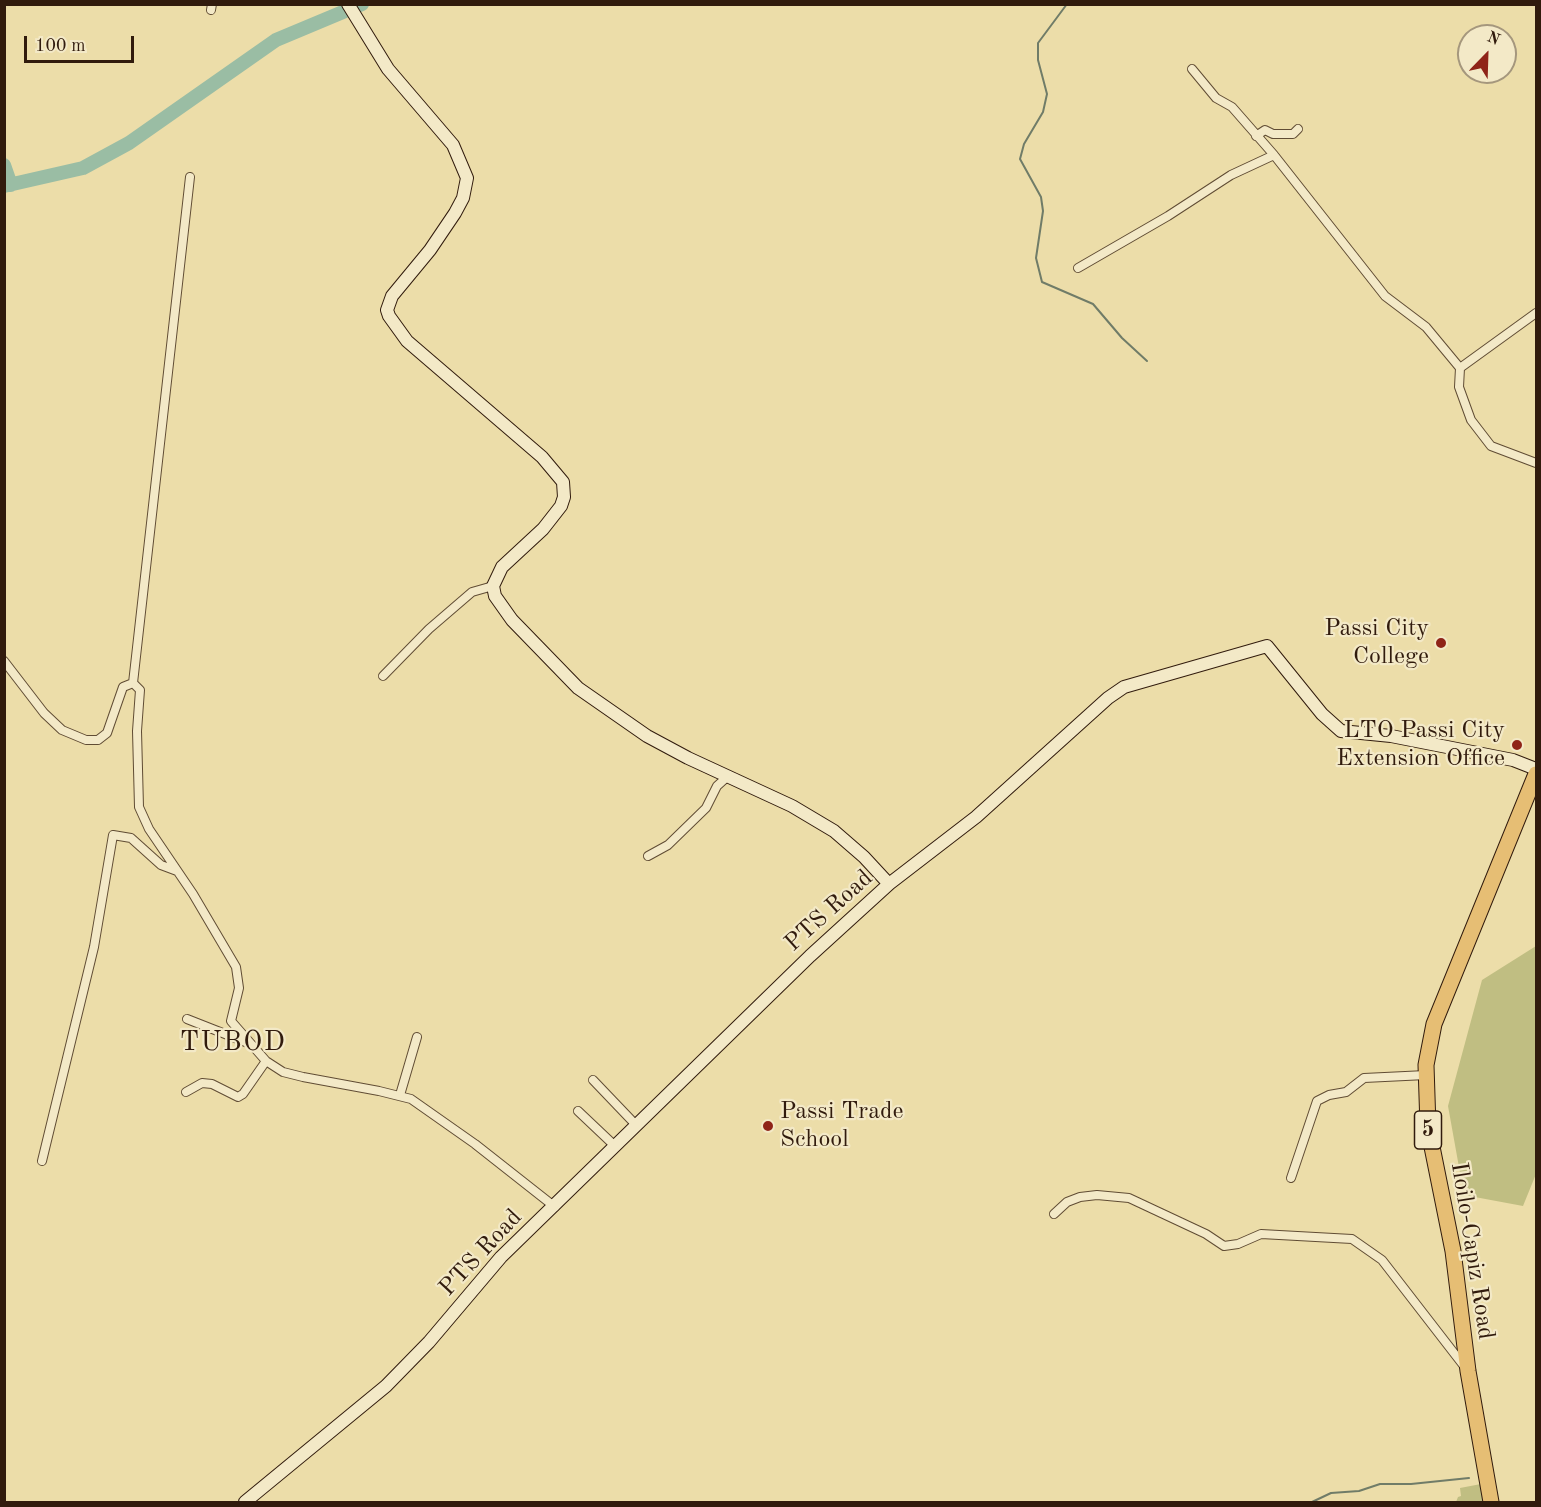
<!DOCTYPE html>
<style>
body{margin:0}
#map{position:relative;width:1541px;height:1507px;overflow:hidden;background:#ecdda9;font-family:"Old Standard TT",serif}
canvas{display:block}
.frame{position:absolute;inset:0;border:6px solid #311b0d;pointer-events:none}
.north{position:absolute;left:1457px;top:24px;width:60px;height:60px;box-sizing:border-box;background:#f3e9c7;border:2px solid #a5977d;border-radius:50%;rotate:23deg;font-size:16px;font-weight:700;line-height:24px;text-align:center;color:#311b0d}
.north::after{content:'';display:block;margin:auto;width:21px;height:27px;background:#8f2418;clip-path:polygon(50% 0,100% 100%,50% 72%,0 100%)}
.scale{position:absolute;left:24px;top:36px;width:110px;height:27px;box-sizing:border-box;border:3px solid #311b0d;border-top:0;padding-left:8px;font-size:18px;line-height:21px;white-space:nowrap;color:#311b0d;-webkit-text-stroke:4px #f3e9c7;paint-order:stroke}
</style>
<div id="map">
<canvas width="1541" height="1507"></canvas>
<div class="frame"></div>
<div class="north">N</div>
<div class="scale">100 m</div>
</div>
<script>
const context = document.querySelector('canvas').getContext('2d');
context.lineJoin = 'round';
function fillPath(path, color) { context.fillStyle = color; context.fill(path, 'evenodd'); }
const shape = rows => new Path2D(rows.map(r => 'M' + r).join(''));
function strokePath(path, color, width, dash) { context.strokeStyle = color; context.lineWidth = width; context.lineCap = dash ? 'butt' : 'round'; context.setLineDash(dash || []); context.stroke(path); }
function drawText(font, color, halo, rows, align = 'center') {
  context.font = font + ' "Old Standard TT",serif'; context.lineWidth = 4.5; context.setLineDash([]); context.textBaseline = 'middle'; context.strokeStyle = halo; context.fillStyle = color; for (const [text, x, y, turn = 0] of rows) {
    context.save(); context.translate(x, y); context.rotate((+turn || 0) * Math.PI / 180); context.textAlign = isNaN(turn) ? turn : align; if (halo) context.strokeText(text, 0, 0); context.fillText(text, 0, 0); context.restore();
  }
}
fillPath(shape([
 [1536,946,1536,1174,1523,1206,1464,1195,1448,1106,1482,980],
 [1481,1484,1484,1502,1456,1502,1458,1497,1461,1496,1460,1488]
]), '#c0be82');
strokePath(shape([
 [1067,4,1038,43,1038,60,1047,94,1043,112,1024,144,1020,159,1041,197,1043,211,1036,258,1042,282,1093,304,1122,338,1147,361],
 [1312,1502,1331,1493,1359,1491,1380,1484,1411,1484,1469,1478]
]), '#707c68', 2);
strokePath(shape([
 [4,165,11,185],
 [4,186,83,168,129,143,276,40,362,4]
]), '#9abda4', 14);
const street = shape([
 [211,10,212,4],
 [1192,69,1216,98,1232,107,1274,155],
 [1256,136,1265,130,1273,134,1293,134,1298,129],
 [1078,268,1168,216,1231,175,1274,155,1385,296,1426,327,1460,368,1459,387,1471,420,1491,446,1536,463],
 [1460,368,1536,313],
 [4,661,44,713,62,730,86,740,98,740,107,733,123,687,133,683,140,690,137,731,139,807,149,829,193,894,236,967,239,988,231,1021,266,1061,283,1072,303,1077,379,1091,411,1099,475,1144,555,1207],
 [383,676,429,629,472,592,493,586],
 [133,683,190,177],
 [648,856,668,845,706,808,717,786,727,777],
 [187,1019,248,1043],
 [593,1080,636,1125],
 [186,1092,202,1083,212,1084,238,1097,243,1094,266,1061],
 [400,1095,417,1037],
 [578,1111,616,1147],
 [42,1161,94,947,113,835,131,838,161,865,177,871],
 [1291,1178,1317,1101,1329,1095,1346,1092,1364,1078,1426,1075],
 [1054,1214,1067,1202,1080,1197,1097,1195,1129,1198,1206,1234,1224,1246,1238,1244,1261,1234,1352,1239,1382,1260,1464,1366]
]);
const secondary = shape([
 [348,4,388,69,453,145,467,178,463,198,455,213,430,250,392,296,387,310,389,316,407,341,542,457,563,482,564,497,561,506,543,529,502,567,493,586,495,596,512,620,578,688,647,736,688,758,792,806,834,831,864,857,889,884],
 [245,1502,386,1386,429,1342,501,1257,810,956,889,884,976,817,1108,698,1124,687,1267,646,1322,714,1341,731,1391,736,1513,760,1536,769]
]);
const highway = shape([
 [1491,1502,1468,1371,1453,1251,1428,1127,1426,1065,1434,1024,1536,774]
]);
strokePath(street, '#604c34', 10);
strokePath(secondary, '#311b0d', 14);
strokePath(highway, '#311b0d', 17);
strokePath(street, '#f3e9c7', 8);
strokePath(secondary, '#f3e9c7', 12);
strokePath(highway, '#e6be74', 15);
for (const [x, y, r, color] of [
 [1441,643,6,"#8f2418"],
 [1517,745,6,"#8f2418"],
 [768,1126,6,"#8f2418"]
]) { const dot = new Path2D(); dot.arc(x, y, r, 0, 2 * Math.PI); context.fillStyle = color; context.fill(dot); strokePath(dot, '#f3e9c7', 2); }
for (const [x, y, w] of [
 [1428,1130,27]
]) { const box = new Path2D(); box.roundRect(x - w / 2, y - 19, w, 38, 4.5); context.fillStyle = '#f3e9c7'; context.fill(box); strokePath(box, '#311b0d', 1.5); }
drawText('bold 22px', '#311b0d', null, [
 ["5",1428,1130]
]);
drawText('24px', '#311b0d', '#f3e9c7', [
 ["Passi City",1429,629],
 ["College",1429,657],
 ["LTO Passi City",1505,731],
 ["Extension Office",1505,759],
 ["Passi Trade",780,1112,"left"],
 ["School",780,1140,"left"]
], 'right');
drawText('24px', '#311b0d', '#f3e9c7', [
 ["PTS Road",829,911,-42],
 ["Iloilo-Capiz Road",1472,1251,81],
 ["PTS Road",481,1253,-47]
]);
context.letterSpacing = '1.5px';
drawText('27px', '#311b0d', '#f3e9c7', [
 ["TUBOD",233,1043]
]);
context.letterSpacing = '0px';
</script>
